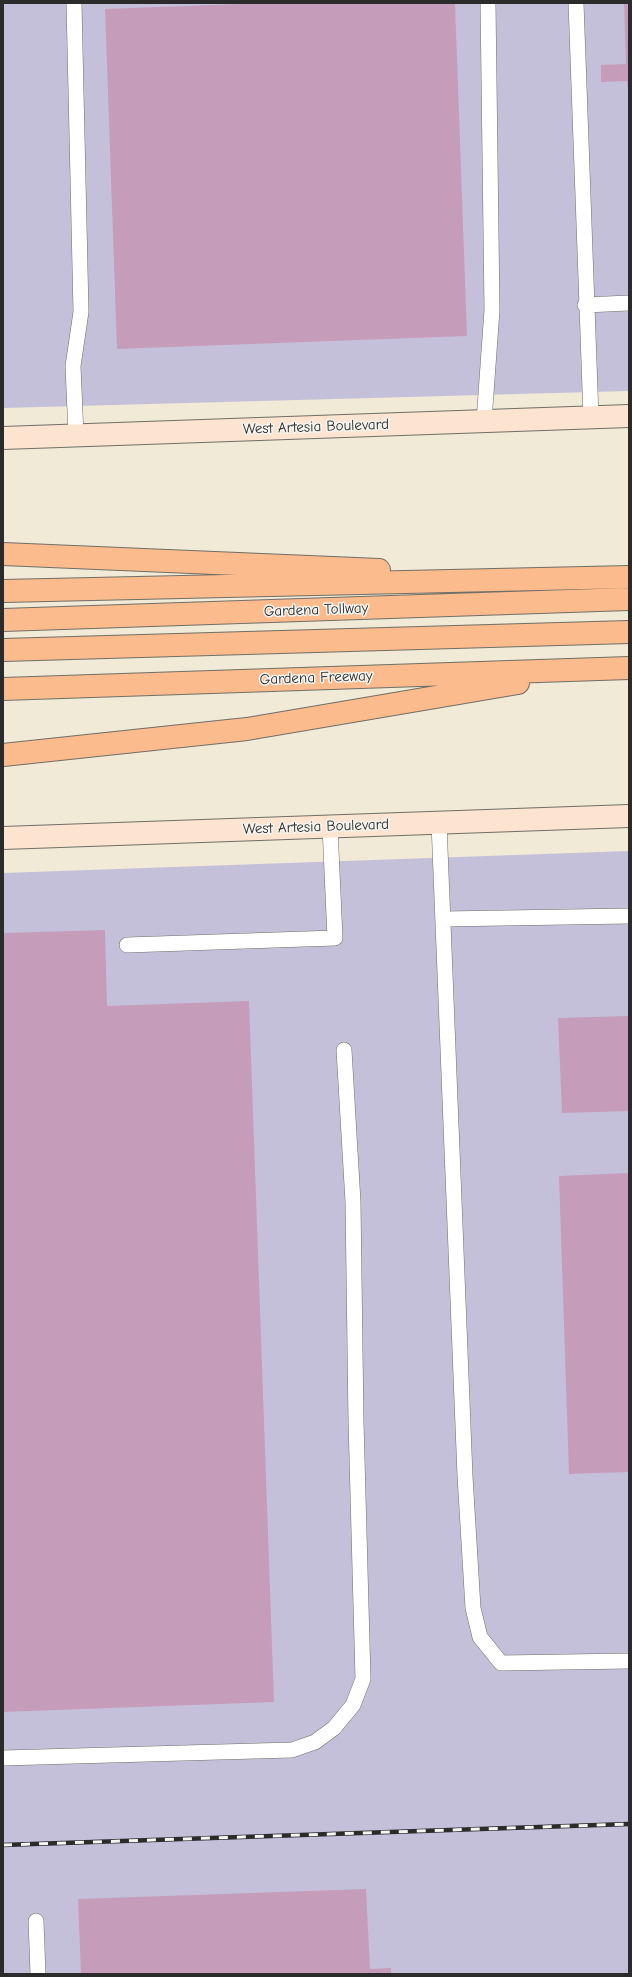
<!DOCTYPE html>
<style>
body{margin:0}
#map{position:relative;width:632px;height:1977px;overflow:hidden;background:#f0ead7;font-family:"Comic Neue",sans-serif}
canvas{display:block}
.frame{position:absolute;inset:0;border:4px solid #2b2b2b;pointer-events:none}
</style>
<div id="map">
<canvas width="632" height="1977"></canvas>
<div class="frame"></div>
</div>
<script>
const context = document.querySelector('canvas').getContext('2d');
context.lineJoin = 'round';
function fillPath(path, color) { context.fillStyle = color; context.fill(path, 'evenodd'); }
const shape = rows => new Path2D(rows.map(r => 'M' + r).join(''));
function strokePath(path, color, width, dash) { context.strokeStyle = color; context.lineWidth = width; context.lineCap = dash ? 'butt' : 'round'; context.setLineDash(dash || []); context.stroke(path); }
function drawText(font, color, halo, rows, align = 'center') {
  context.font = font + ' "Comic Neue",sans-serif'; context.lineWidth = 3; context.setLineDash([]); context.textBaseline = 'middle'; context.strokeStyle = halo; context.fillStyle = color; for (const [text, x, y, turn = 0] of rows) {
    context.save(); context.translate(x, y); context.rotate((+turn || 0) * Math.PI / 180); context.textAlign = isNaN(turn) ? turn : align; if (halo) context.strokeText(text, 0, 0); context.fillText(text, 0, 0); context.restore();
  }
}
fillPath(shape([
 [3,3,629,3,629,391,3,408],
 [629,851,629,1974,3,1974,3,873]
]), '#c5c0da');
fillPath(shape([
 [268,3,455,3,467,336,117,349,105,9],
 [624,3,629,3,629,100,627,81,601,82,601,65,626,64],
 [105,930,107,1006,249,1001,274,1702,3,1712,3,933],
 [629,1016,629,1111,562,1113,558,1018],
 [629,1173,629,1472,569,1474,559,1176],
 [366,1889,370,1969,391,1968,391,1974,81,1974,78,1899]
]), '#c59dba');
const lane = shape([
 [74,3,81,312,73,366,76,435],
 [576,3,591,417],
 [585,305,629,303],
 [484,421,492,310,488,3],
 [439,823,465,1476,473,1608,480,1637,501,1663,629,1661],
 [443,919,629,916],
 [127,945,335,938,330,827],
 [3,1758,292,1750,315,1742,334,1728,353,1705,363,1679,356,1422,353,1202,344,1050],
 [36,1921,38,1974]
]);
const secondary = shape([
 [3,438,629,416],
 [3,838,629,816]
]);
const highway = shape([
 [3,554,379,570],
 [3,591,629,577],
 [3,620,629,599],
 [3,650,629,632],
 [3,689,629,668],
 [3,755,247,729,518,683]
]);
strokePath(lane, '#706e67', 16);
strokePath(secondary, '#706e67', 24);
strokePath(highway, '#706e67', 24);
strokePath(lane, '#fff', 15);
strokePath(secondary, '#fde4d1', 22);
strokePath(highway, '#fbbb8c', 22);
const rail = shape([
 [3,1845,629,1824]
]);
strokePath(rail, '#2b2b2b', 4.5);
strokePath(rail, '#f6f6f2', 3, [9]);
drawText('15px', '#2b2b2b', '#f6f6f2', [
 ["West Artesia Boulevard",316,427,-2],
 ["Gardena Tollway",316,610,-2],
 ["Gardena Freeway",316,678,-2],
 ["West Artesia Boulevard",316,827,-2]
]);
</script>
